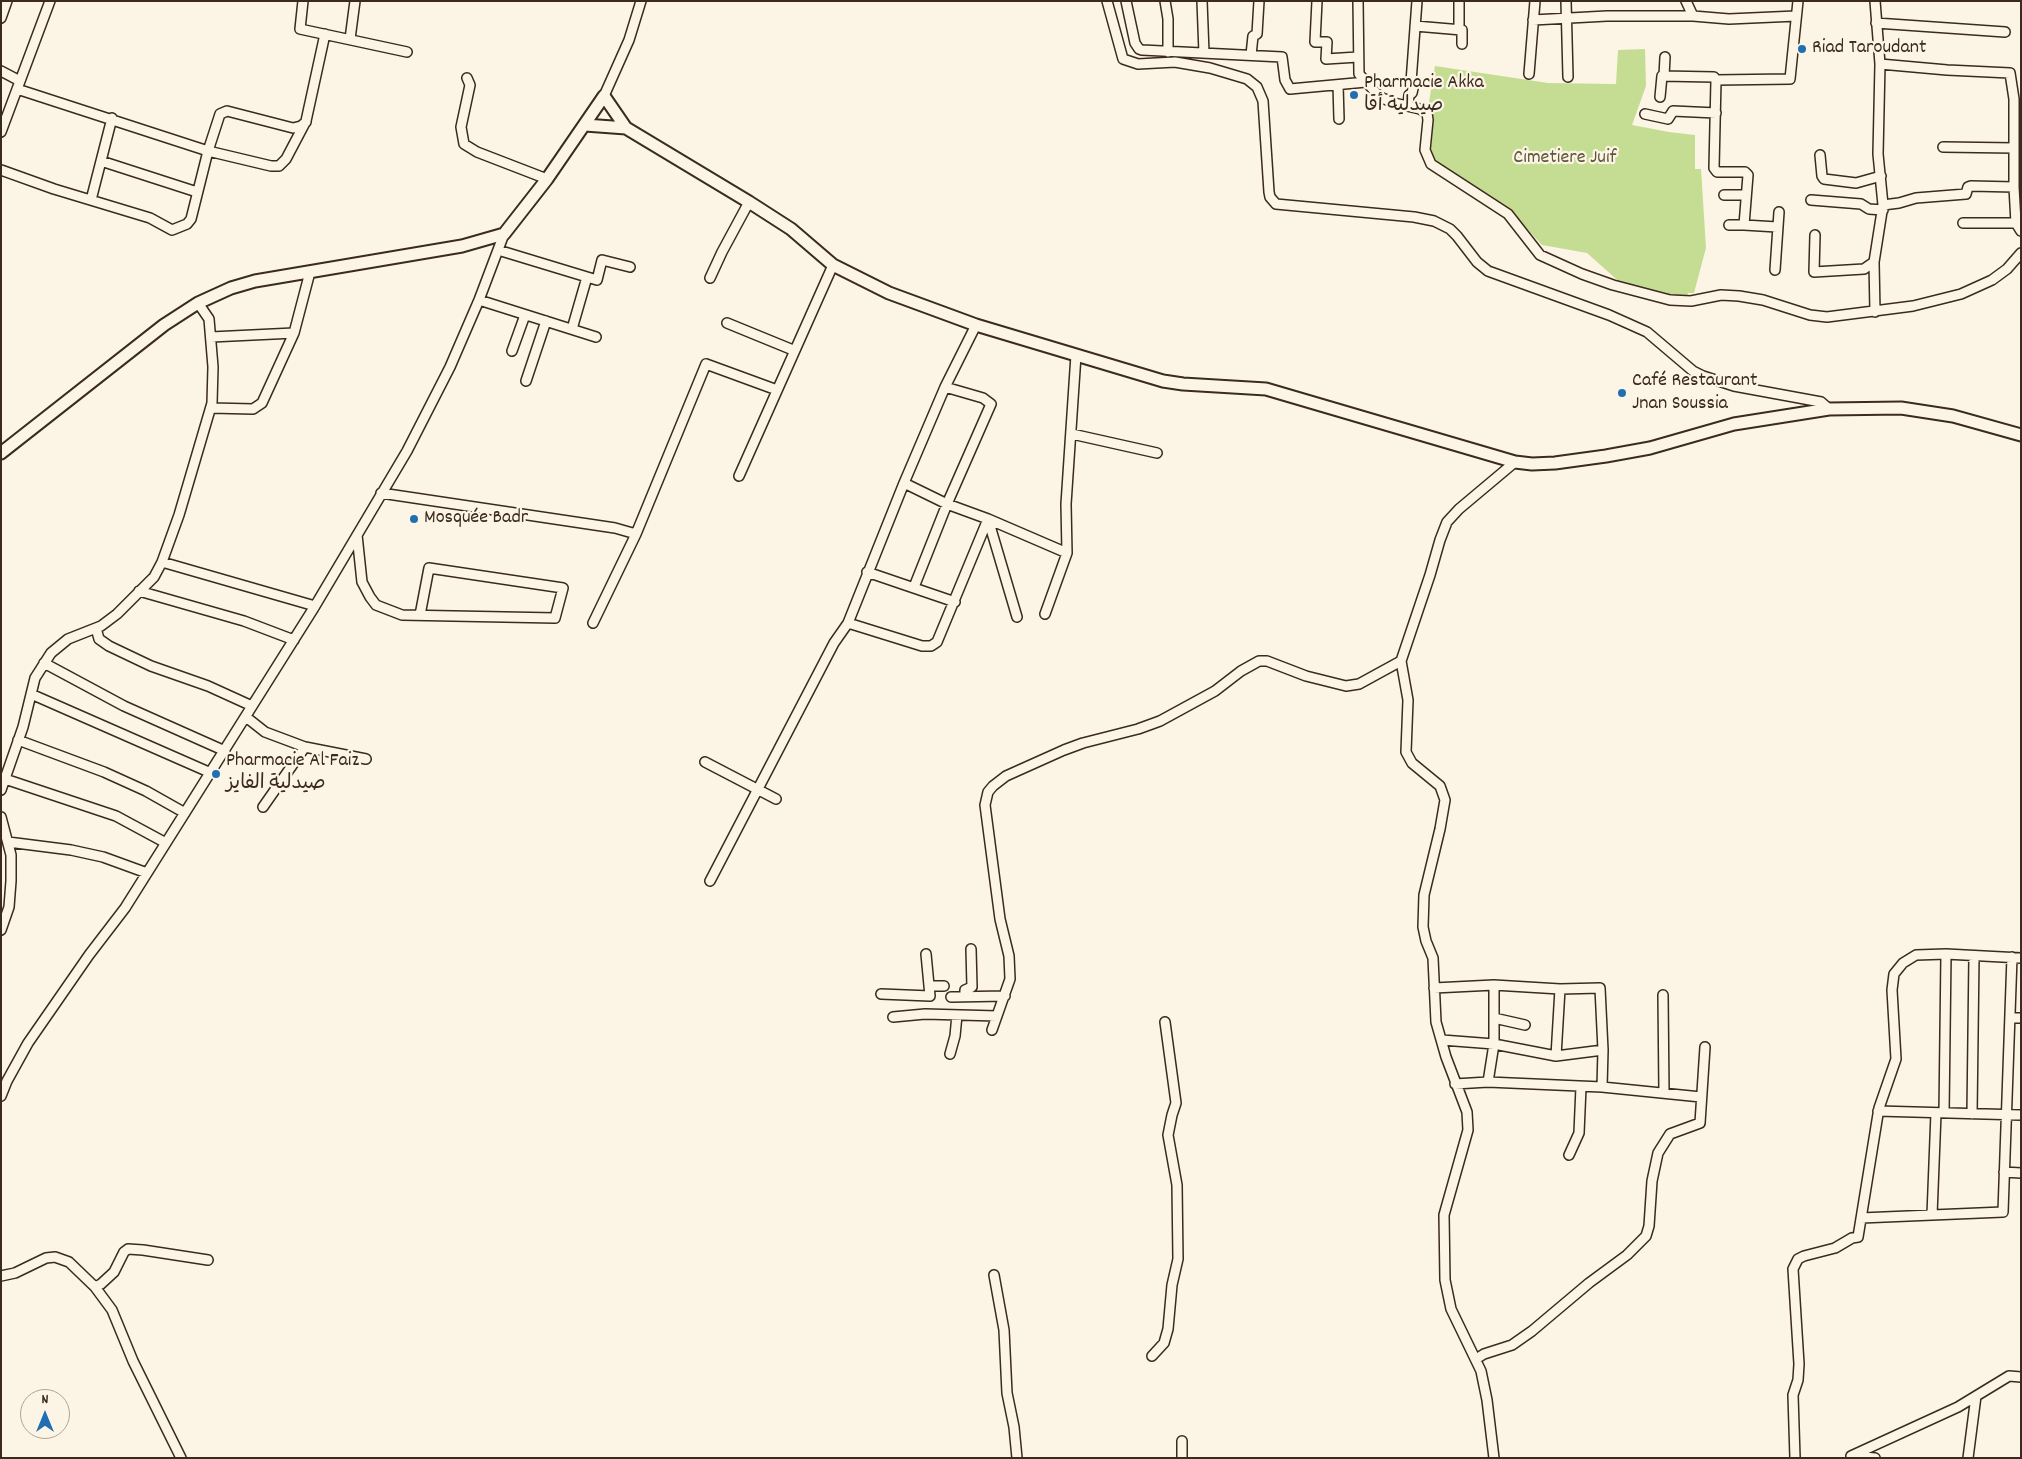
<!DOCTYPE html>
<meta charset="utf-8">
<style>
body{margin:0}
#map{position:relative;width:2022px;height:1459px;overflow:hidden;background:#fcf5e5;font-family:Dekko,sans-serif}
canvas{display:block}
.frame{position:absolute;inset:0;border:2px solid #3b2a1e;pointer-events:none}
.north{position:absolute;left:20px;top:1389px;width:50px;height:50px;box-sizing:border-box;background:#fcf5e5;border:1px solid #afa495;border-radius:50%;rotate:0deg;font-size:14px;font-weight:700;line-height:20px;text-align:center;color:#3b2a1e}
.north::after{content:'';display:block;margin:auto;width:18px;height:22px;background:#1f6fb2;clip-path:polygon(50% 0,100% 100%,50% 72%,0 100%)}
</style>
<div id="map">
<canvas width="2022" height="1459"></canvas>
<div class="frame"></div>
<div class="north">N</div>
</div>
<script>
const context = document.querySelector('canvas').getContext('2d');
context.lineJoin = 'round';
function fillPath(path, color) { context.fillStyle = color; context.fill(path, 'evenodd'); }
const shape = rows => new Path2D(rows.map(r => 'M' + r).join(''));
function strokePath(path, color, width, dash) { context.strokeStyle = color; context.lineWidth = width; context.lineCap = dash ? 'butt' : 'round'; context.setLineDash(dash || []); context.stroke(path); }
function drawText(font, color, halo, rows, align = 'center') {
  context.font = font + ' Dekko,"Playpen Sans Arabic",sans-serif'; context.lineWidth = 4.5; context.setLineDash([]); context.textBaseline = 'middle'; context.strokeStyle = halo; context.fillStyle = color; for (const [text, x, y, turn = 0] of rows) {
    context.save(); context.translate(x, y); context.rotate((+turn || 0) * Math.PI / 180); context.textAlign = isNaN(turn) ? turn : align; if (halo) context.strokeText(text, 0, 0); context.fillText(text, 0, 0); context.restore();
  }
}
fillPath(shape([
 [1645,49,1646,86,1632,125,1669,132,1695,135,1695,169,1701,169,1706,248,1694,293,1688,293,1687,298,1623,285,1587,253,1542,245,1512,213,1429,156,1432,112,1428,108,1435,66,1548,83,1616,84,1618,50]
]), '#c5dd93');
const minor = shape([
 [303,1,300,29,407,52],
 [1107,1,1123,59,1138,64,1175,62,1210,68,1247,79,1257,87,1263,101,1269,192,1270,197,1276,204,1414,217,1434,221,1450,229,1457,236,1477,262,1488,271,1609,315,1647,332,1693,371,1703,376,1734,386,1821,402,1829,409],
 [1126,1,1135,43,1139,49,1142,50,1282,57,1285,80,1290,89,1366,82],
 [1165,1,1168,19,1168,52],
 [1202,1,1204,53],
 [1317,1,1315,42,1327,42,1326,59,1358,57],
 [1358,1,1359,74,1380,97,1394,103,1420,109,1427,113,1428,120,1425,150,1431,164,1508,214,1540,255,1582,274,1613,285,1670,300,1691,301,1721,295,1739,296,1763,300,1810,315,1827,317,1913,306,1961,294,1992,280,2007,269,2021,253],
 [1566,1,1568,77],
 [1686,1,1693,16],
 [1875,1,1880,64,1947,70,2010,73,2014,99,2014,187,2016,223,2021,231],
 [1,18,7,1],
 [1533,20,1607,16,1693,16,1729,19,1796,16],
 [1876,23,2005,32],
 [1415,26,1462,30,1462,44],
 [1459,29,1459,1],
 [350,39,355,1],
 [1251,55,1253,36,1257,34,1259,1],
 [1,71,20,81],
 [1529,74,1535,1],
 [1664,76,1665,57],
 [467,78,470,85,461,127,464,144,477,152,547,179],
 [1716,80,1714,168,1717,172,1745,172,1748,175,1744,225,1729,225],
 [1338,85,1339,119],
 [17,89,208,151,271,166,279,166,286,159,306,121,325,34],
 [604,96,629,40,641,1],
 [1660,97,1662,76,1714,77,1716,80,1790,79,1798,1],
 [1408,106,1409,95,1412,93,1414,84,1411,82,1417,1],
 [1645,114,1668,119,1673,111,1716,113],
 [1,132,50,1],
 [1943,147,2014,148],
 [1820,155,1822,176,1824,179,1856,183,1881,176],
 [101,161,197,192],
 [1,170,54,189,150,218,172,230,187,224,191,219,208,151,220,114,227,111,293,128,301,126,306,122],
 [1724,195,1746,195],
 [91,200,112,118],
 [1811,200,1861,204,1869,209,1883,210],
 [1883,205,1899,203,1916,198,1966,194,1968,187,1971,186,2014,187],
 [1963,223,2016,223],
 [1744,225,1777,227],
 [1815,235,1814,272,1864,269,1874,262],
 [498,250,587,277,572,329],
 [1775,270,1779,212],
 [587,277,597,280,602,260,630,267],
 [710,278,722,252,749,202],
 [479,300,596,337],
 [1875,312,1874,262,1883,205,1878,154,1880,64],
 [727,323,793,350],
 [211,337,294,333],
 [512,351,525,315],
 [526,381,546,321],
 [211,408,253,409,262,403,294,333,310,272],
 [1072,434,1157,453],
 [739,476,833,265],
 [904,483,947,504,988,519,1067,553],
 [381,493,615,528,636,534],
 [988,519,1017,617],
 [357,535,362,582,370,597,376,605,402,615,555,618,563,588,429,568,420,615],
 [162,562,315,606],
 [867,572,955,602],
 [914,587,947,504,991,404,983,398,945,387],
 [139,591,244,621,294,640],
 [1045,614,1067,553,1066,504,1076,355],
 [593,623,636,534,706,364,777,390],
 [848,623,922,646,931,646,937,642,988,519],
 [96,628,99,639,109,646,151,666,208,686,252,706],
 [44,663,124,706,225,751],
 [31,694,211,773],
 [246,717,265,732,305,747,366,759],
 [18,740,104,772,146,791,185,813],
 [705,762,776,799],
 [5,779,116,816,166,843],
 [1,790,23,727,35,678,51,653,68,639,101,626,117,614,154,577,162,562,179,515,212,403,213,367,209,319,198,303],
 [263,807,305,747],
 [1,817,11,855,11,881,9,907,1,930],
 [8,842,71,850,103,857,147,873],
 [710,881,834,643,848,623,904,483,945,387,976,325],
 [930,986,944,986],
 [1434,988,1494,985,1560,989,1600,988,1603,1050,1602,1087],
 [881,994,930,996,926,954],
 [1663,995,1664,1093],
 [965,996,965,990,972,987,971,949],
 [951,997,1005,996],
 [893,1017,925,1014,997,1016],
 [1494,1018,1525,1025],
 [2010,1018,2021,1018],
 [992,1030,1010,979,1009,956,1000,919,985,805,988,792,993,786,1006,776,1064,750,1083,743,1138,729,1160,721,1215,691,1241,671,1259,661,1267,661,1306,676,1346,686,1359,684,1401,661],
 [1442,1040,1494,1044,1556,1056,1603,1050],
 [950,1054,955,1036,957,1015],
 [1556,1056,1560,989],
 [1488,1082,1494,1044,1494,985],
 [1455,1084,1488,1082,1602,1087,1701,1097],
 [1,1096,7,1081,28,1043,89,955,125,908,315,606,407,451,450,367,479,300,504,234],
 [1878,1111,2021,1115],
 [1944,1113,1946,954],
 [1972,1114,1974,956],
 [1569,1155,1579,1133,1581,1087],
 [2004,1172,2021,1173],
 [1932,1215,1936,1113],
 [1861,1218,2003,1212,2012,957],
 [994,1275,1004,1330,1007,1393,1014,1427,1017,1458],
 [1,1276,15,1273,46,1258,55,1257,69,1262,95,1287,112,1310,133,1361,181,1458],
 [95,1287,101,1284,114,1272,124,1252,128,1249,143,1250,208,1260],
 [1152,1356,1164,1343,1168,1329,1172,1285,1178,1259,1177,1185,1168,1135,1172,1115,1176,1103,1165,1022],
 [1476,1359,1484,1354,1512,1345,1532,1331,1589,1283,1627,1255,1646,1236,1649,1226,1652,1181,1658,1153,1670,1134,1700,1123,1705,1047],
 [1851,1456,1958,1407,2009,1376,2021,1377],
 [1853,1456,1875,1458],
 [1182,1458,1182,1441],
 [1494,1458,1487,1400,1481,1371,1451,1309,1445,1280,1444,1215,1468,1130,1467,1112,1446,1057,1436,1022,1433,958,1426,941,1423,927,1424,895,1440,829,1445,800,1440,786,1412,763,1406,752,1408,700,1401,661,1430,575,1440,540,1447,522,1459,509,1515,462],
 [1795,1458,1793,1395,1798,1380,1799,1364,1793,1269,1798,1259,1804,1256,1835,1248,1852,1238,1858,1237,1879,1108,1896,1059,1892,990,1894,974,1903,963,1916,955,1946,954,2021,958],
 [1968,1458,1976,1396]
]);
const major = shape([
 [585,125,626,128],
 [1,453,164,325,198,303,231,288,255,281,462,246,504,234,547,179,604,96,626,128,749,202,791,229,833,265,889,293,976,325,1163,381,1183,384,1266,389,1515,462,1532,464,1555,463,1606,456,1650,448,1734,424,1829,409,1901,408,1953,416,2021,435]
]);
strokePath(minor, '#3b2a1e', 12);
strokePath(major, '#3b2a1e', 15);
strokePath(minor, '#fcf5e5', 9);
strokePath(major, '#fcf5e5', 11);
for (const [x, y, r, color] of [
 [1802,49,5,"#1f6fb2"],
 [1354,95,5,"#1f6fb2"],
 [1622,393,5,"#1f6fb2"],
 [414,519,5,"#1f6fb2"],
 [216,774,5,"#1f6fb2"]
]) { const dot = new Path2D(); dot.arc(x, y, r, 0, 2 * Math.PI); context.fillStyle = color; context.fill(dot); strokePath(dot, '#fcf5e5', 2); }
drawText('20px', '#3b2a1e', '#fcf5e5', [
 ["Riad Taroudant",1812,49],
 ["Pharmacie Akka",1364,84],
 ["صيدلية أقا",1364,107],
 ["Café Restaurant",1632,382],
 ["Jnan Soussia",1632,405],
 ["Mosquée Badr",424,519],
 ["Pharmacie Al Faiz",226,762],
 ["صيدلية الفايز",226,785]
], 'left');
drawText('20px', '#5e573b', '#fcf5e5', [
 ["Cimetiere Juif",1565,159]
]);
</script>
